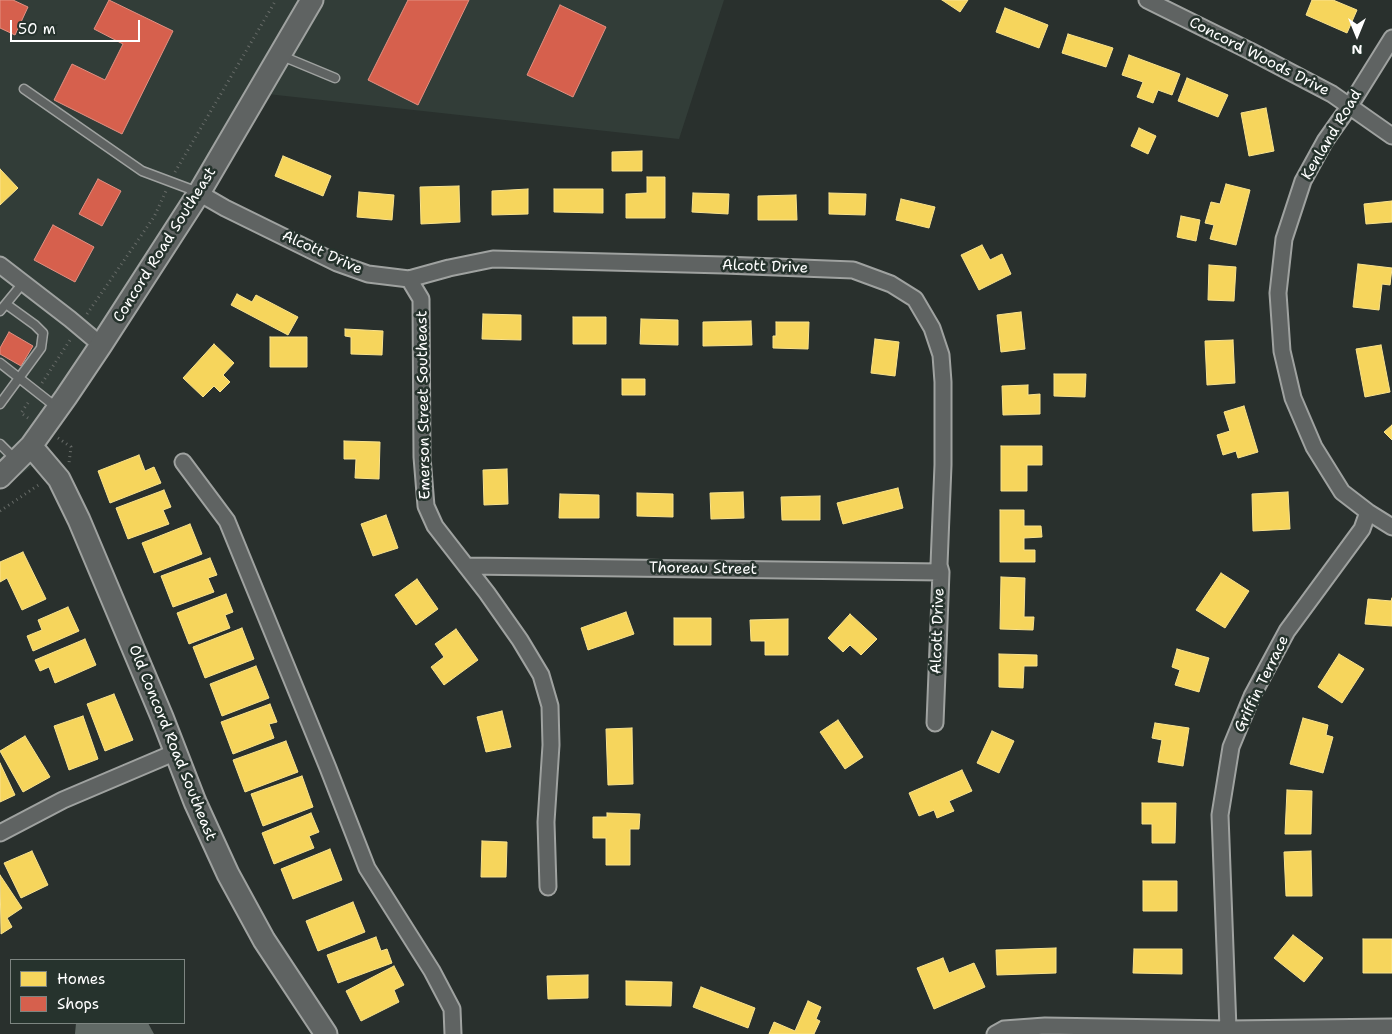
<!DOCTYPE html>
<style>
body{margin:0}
#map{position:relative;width:1392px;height:1034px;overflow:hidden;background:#29302d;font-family:"Shantell Sans",sans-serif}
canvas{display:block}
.legend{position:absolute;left:10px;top:959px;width:175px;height:65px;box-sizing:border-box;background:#26332d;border:1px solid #7d8581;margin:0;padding:6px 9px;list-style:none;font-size:15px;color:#fff}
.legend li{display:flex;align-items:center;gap:10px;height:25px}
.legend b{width:25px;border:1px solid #7d8581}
.north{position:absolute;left:1332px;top:10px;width:50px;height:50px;-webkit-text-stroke:4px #26332d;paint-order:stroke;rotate:180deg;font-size:14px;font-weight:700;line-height:20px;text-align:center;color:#fff}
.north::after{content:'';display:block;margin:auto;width:18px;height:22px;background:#fff;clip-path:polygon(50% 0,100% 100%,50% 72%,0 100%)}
.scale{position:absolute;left:10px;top:20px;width:130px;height:22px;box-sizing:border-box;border:2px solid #fff;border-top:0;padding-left:6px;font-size:15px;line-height:18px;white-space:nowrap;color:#fff;-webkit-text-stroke:4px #26332d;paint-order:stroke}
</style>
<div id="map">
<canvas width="1392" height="1034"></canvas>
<ul class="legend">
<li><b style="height:14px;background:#f6d55c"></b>Homes</li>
<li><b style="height:14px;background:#d6604d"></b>Shops</li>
</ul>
<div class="north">N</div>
<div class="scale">50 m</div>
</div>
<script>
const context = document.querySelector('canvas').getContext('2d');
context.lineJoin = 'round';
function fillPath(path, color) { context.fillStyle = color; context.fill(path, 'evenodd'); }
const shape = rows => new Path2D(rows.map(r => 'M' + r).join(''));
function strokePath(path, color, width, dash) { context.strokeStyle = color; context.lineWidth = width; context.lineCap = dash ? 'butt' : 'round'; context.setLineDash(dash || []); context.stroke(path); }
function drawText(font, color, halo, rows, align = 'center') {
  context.font = font + ' "Shantell Sans",sans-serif'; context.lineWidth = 5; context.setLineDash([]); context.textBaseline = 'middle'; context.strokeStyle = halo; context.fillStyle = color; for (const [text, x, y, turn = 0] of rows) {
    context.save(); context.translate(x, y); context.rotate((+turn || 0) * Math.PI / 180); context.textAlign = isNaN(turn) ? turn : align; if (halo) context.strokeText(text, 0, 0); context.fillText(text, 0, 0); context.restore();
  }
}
fillPath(shape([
 [0,0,724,0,679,139,249,92,114,326,37,463,0,489]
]), '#323d38');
fillPath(shape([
 [76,1023,148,1023,154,1034,75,1034]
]), '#616a66');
const homes = shape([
 [942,0,968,0,960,12,942,0],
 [1312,0,1333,0,1357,10,1347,33,1306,15,1312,0],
 [1005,8,1048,25,1039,48,996,32,1005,8],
 [1068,34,1113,48,1106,67,1062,53,1068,34],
 [1129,55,1180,74,1172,95,1158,90,1153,103,1137,97,1143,82,1122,75,1129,55],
 [1187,78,1228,95,1218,117,1178,101,1187,78],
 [1266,108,1274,151,1249,156,1241,113,1266,108],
 [1139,128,1156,136,1148,154,1131,146,1139,128],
 [642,151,642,171,612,171,612,152,642,151],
 [283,156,331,176,323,196,275,176,283,156],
 [0,169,18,188,0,205,0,169],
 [647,177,665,177,665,218,626,218,626,194,647,193,647,177],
 [1226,184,1250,190,1236,245,1210,239,1214,225,1205,223,1211,202,1220,204,1226,184],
 [459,186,460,222,421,224,420,187,459,186],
 [528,189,528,214,492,215,492,191,528,189],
 [554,189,603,189,603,213,554,212,554,189],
 [359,192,394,195,392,220,357,217,359,192],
 [693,193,729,194,728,214,692,212,693,193],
 [829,193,866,194,865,215,829,214,829,193],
 [796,195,797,220,758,220,758,196,796,195],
 [901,199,935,207,929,228,896,220,901,199],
 [1392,201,1392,222,1366,224,1364,204,1392,201],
 [1181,216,1200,220,1196,241,1177,237,1181,216],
 [982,245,990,260,1002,254,1011,274,979,290,961,255,982,245],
 [1358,264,1392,268,1390,285,1382,284,1379,310,1353,307,1358,264],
 [1209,265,1236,267,1234,301,1208,300,1209,265],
 [237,294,252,302,256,295,298,317,288,335,231,305,237,294],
 [1021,312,1025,349,1001,352,997,315,1021,312],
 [483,314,521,315,521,340,482,339,483,314],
 [573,317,606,317,606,344,573,344,573,317],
 [641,319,678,320,678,345,640,344,641,319],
 [751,321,752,345,703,346,703,322,751,321],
 [776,322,809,322,808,349,773,348,773,336,776,336,776,322],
 [345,329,383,331,382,355,351,354,351,337,345,336,345,329],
 [270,337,307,337,307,367,270,367,270,337],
 [875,339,899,342,895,376,871,373,875,339],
 [1233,340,1235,383,1207,385,1205,341,1233,340],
 [214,344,234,363,223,375,230,382,220,392,214,386,203,397,183,378,214,344],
 [1381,345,1390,392,1365,397,1356,349,1381,345],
 [1054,374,1086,374,1085,397,1054,396,1054,374],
 [622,379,645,379,645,395,622,395,622,379],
 [1028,385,1028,395,1040,394,1040,414,1003,415,1002,386,1028,385],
 [1244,406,1258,452,1238,458,1236,451,1223,455,1217,435,1230,431,1224,412,1244,406],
 [1392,425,1392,440,1384,432,1392,425],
 [344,441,380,442,379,479,355,478,356,459,344,459,344,441],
 [1001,446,1042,446,1042,465,1027,465,1027,491,1001,491,1001,446],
 [139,455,145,471,154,467,161,483,110,503,98,471,139,455],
 [507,469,508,504,484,505,483,470,507,469],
 [898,488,903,508,843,524,837,503,898,488],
 [164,490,171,507,163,510,169,524,128,539,116,508,164,490],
 [743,492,744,518,711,519,710,493,743,492],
 [1288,492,1290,529,1253,531,1252,494,1288,492],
 [637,493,673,494,673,517,637,516,637,493],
 [560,494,599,495,599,518,559,518,560,494],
 [820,496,820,520,782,520,781,497,820,496],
 [1000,510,1024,510,1024,526,1041,526,1042,537,1024,538,1024,550,1035,550,1035,562,1000,562,1000,510],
 [386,515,398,548,373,556,361,524,386,515],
 [190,524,202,554,154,573,142,543,190,524],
 [23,552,46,599,22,610,7,578,0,582,0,562,23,552],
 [210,558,217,575,208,578,214,592,173,607,161,576,210,558],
 [1221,573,1249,591,1225,628,1196,610,1221,573],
 [1001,577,1025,578,1024,617,1034,617,1033,630,1000,629,1001,577],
 [417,579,438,609,416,625,395,595,417,579],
 [226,594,233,612,225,615,230,628,189,644,177,613,226,594],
 [1392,598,1392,626,1365,624,1368,599,1391,601,1392,598],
 [68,607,79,631,33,651,27,636,42,630,38,620,68,607],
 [626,612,634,634,588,650,581,628,626,612],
 [850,614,877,639,861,655,850,645,843,652,828,638,850,614],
 [674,618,711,618,711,645,674,645,674,618],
 [788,619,788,655,765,655,765,641,751,641,750,620,788,619],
 [242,628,254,659,205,678,193,647,242,628],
 [456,629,478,660,444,685,431,667,444,657,435,644,456,629],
 [85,639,96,665,55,683,49,667,40,671,35,660,85,639],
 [1177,649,1209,658,1199,692,1175,685,1180,670,1172,667,1177,649],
 [999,654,1037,655,1037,666,1024,666,1023,688,999,687,999,654],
 [1339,654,1364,669,1342,703,1318,687,1339,654],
 [256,666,269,698,222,716,210,684,256,666],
 [114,694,133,740,105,751,87,704,114,694],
 [270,704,277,722,269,724,274,738,233,754,221,722,270,704],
 [502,711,511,747,486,752,477,717,502,711],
 [83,716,98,759,69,770,54,726,83,716],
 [1303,718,1328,725,1326,735,1333,737,1323,773,1290,764,1303,718],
 [838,720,863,757,845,769,820,732,838,720],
 [1155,723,1189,728,1183,766,1158,762,1162,740,1152,738,1155,723],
 [632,728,633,784,608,785,606,729,632,728],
 [992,731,1014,741,999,773,977,763,992,731],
 [25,736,50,777,23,792,0,751,25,736],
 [286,741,298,772,245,792,233,760,286,741],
 [0,763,15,795,0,802,0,763],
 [962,770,972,791,949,801,954,811,937,818,934,810,919,816,909,793,962,770],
 [302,776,313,807,263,826,251,794,302,776],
 [1287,790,1312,791,1311,834,1285,834,1287,790],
 [1142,803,1176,803,1175,843,1152,843,1152,824,1142,824,1142,803],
 [311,813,319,832,309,836,314,848,274,864,262,833,311,813],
 [607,813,640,814,639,829,630,829,630,865,606,865,606,838,593,838,593,817,607,817,607,813],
 [482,841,507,842,506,877,481,877,482,841],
 [330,849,342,880,293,899,281,869,330,849],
 [32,851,48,885,21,898,4,863,32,851],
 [1311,851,1312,896,1286,896,1284,852,1311,851],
 [0,875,22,908,7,918,12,927,1,934,0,875],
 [1143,881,1177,881,1177,911,1143,911,1143,881],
 [353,902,365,932,318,951,306,921,353,902],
 [1293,935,1323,958,1304,982,1274,958,1293,935],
 [376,937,381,951,387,949,392,963,338,983,327,955,376,937],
 [1363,939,1392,939,1392,973,1363,973,1363,939],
 [1056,948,1056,973,997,975,996,950,1056,948],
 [1134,949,1182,949,1182,974,1133,973,1134,949],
 [943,958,949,973,974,963,985,987,934,1009,917,968,943,958],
 [394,966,404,985,394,990,399,1002,361,1021,346,991,394,966],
 [588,975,588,998,548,999,547,976,588,975],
 [626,981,672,982,671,1006,626,1005,626,981],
 [701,987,755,1008,748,1028,693,1007,701,987],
 [808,1001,821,1007,816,1019,820,1021,814,1034,769,1034,774,1022,795,1031,808,1001]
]);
fillPath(homes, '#f6d55c');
strokePath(homes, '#f9e28d', 1);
const shops = shape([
 [0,0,13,0,28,7,15,35,0,28,0,0],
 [109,0,173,31,122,134,54,100,72,64,105,80,123,44,94,29,109,0],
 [408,0,469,0,418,105,368,80,408,0],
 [560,5,606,27,573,97,527,75,560,5],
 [98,179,121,191,102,226,79,214,98,179],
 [53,225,94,247,75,282,34,260,53,225],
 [9,332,33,346,21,366,0,354,0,348,9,332]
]);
fillPath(shops, '#d6604d');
strokePath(shops, '#e29082', 1);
const lane = shape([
 [282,56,335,78],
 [24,89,142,171,198,192],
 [0,311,23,283],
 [0,363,56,407],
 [0,404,41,348,43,333,35,325,6,304],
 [0,444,16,460]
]);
const street = shape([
 [1147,0,1250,51,1332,94,1392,136],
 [1392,38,1349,107,1325,141,1303,181,1284,239,1278,293,1282,351,1293,398,1314,447,1342,492,1368,512,1392,527],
 [199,193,225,208,337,263,368,274,409,279,449,268,493,259,724,265,853,270,891,284,915,299,932,328,941,355,943,382,943,465,939,565,941,572,935,723],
 [0,265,70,319,101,345],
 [409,279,421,299,422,457,426,506,435,526,487,593,520,640,541,675,550,706,551,745,546,822,548,887],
 [183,462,227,521,328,768,367,868,432,971,452,1009,453,1034],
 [466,566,941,572],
 [0,833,63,800,176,752],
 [1228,1029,1220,815,1231,747,1252,696,1287,631,1362,529,1368,512],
 [995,1034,1004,1029,1045,1026,1228,1029,1392,1027]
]);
const secondary = shape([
 [31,446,59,479,79,520,162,717,195,802,228,874,264,940,326,1034],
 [0,477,31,446,66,397,101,345,199,193,312,0]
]);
strokePath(lane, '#9fa2a0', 11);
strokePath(street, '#9fa2a0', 19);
strokePath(secondary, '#9fa2a0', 25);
strokePath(shape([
 [175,172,276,0],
 [87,314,154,217,166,191],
 [42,383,70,340],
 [28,418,21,413,30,400],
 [58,438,71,447,69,463],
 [0,511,40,484]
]), '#686c69', 3, [1, 4]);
strokePath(lane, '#5f6362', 8);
strokePath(street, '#5f6362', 15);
strokePath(secondary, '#5f6362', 21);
drawText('15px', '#fff', '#26332d', [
 ["Concord Woods Drive",1259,57,27],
 ["Kenland Road",1332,135,-59],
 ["Concord Road Southeast",165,245,-58],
 ["Alcott Drive",322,253,24],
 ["Alcott Drive",765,267,2],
 ["Emerson Street Southeast",424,405,-91],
 ["Thoreau Street",703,569,1],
 ["Alcott Drive",938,631,-88],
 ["Griffin Terrace",1262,684,-64],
 ["Old Concord Road Southeast",172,743,68]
]);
</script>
